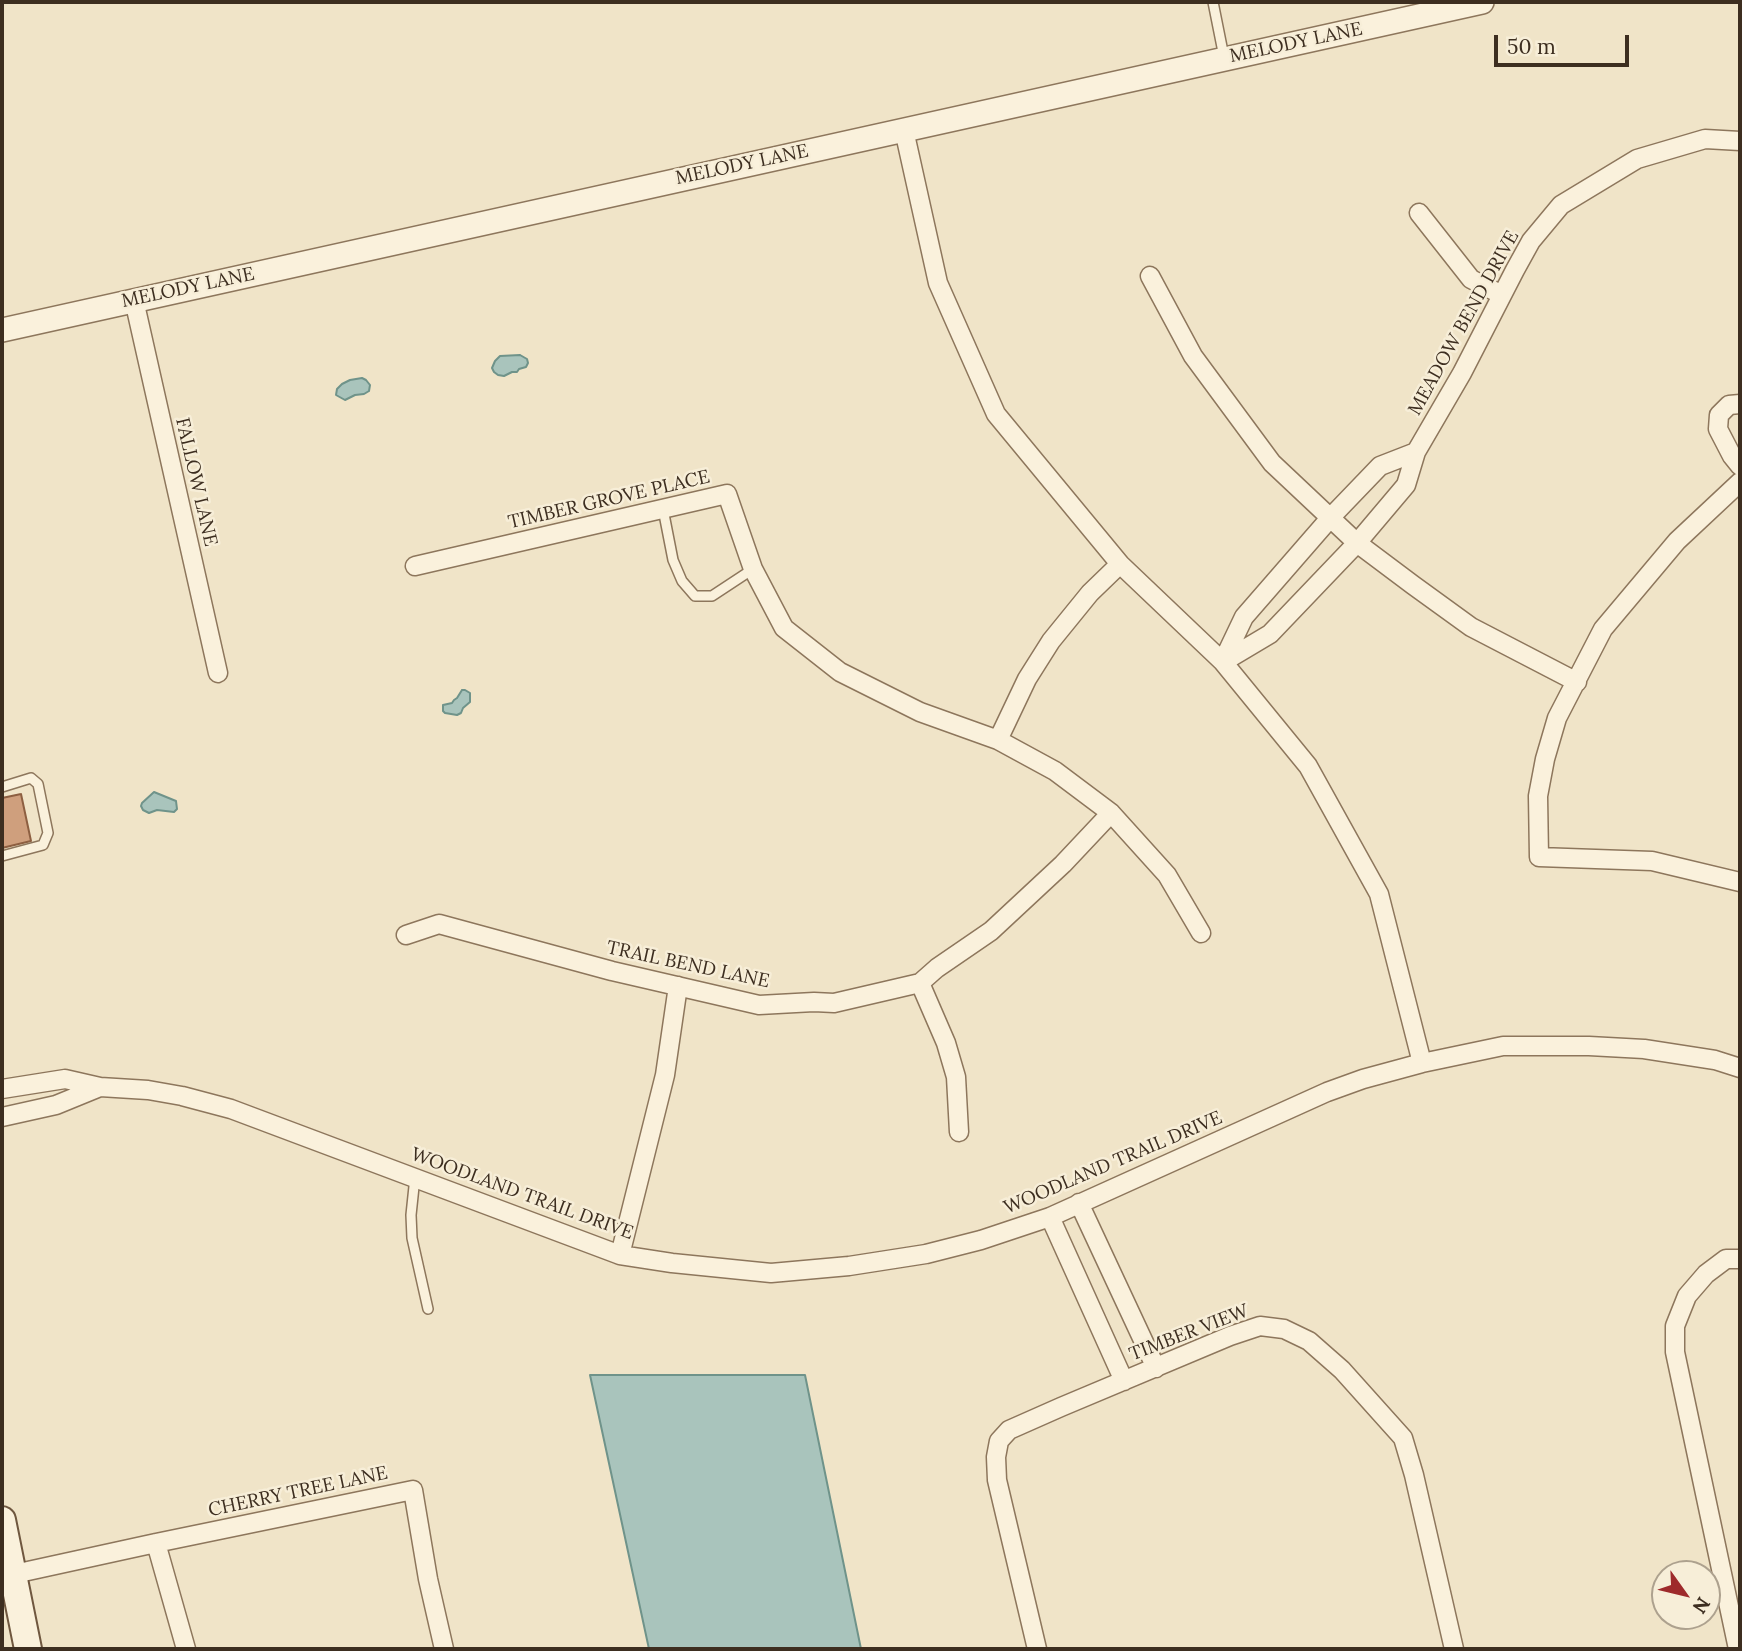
<!DOCTYPE html>
<style>
body{margin:0}
#map{position:relative;width:1742px;height:1651px;overflow:hidden;background:#f0e4c8;font-family:Lora,serif}
canvas{display:block}
.frame{position:absolute;inset:0;border:4px solid #3d2e20;pointer-events:none}
.north{position:absolute;left:1651px;top:1560px;width:70px;height:70px;box-sizing:border-box;background:#f7eed8;border:2px solid #ada18e;border-radius:50%;rotate:124deg;font-size:19px;font-weight:700;line-height:28px;text-align:center;color:#3d2e20}
.north::after{content:'';display:block;margin:auto;width:24px;height:32px;background:#9e2a2b;clip-path:polygon(50% 0,100% 100%,50% 72%,0 100%)}
.scale{position:absolute;left:1494px;top:35px;width:135px;height:32px;box-sizing:border-box;border:4px solid #3d2e20;border-top:0;padding-left:9px;font-size:21px;line-height:24px;white-space:nowrap;color:#3d2e20;-webkit-text-stroke:5px #f7eed8;paint-order:stroke}
</style>
<div id="map">
<canvas width="1742" height="1651"></canvas>
<div class="frame"></div>
<div class="north">N</div>
<div class="scale">50 m</div>
</div>
<script>
const context = document.querySelector('canvas').getContext('2d');
context.lineJoin = 'round';
function fillPath(path, color) { context.fillStyle = color; context.fill(path, 'evenodd'); }
const shape = rows => new Path2D(rows.map(r => 'M' + r).join(''));
function strokePath(path, color, width, dash) { context.strokeStyle = color; context.lineWidth = width; context.lineCap = dash ? 'butt' : 'round'; context.setLineDash(dash || []); context.stroke(path); }
function drawText(font, color, halo, rows, align = 'center') {
  context.font = font + ' Lora,serif'; context.lineWidth = 5; context.setLineDash([]); context.textBaseline = 'middle'; context.strokeStyle = halo; context.fillStyle = color; for (const [text, x, y, turn = 0] of rows) {
    context.save(); context.translate(x, y); context.rotate((+turn || 0) * Math.PI / 180); context.textAlign = isNaN(turn) ? turn : align; if (halo) context.strokeText(text, 0, 0); context.fillText(text, 0, 0); context.restore();
  }
}
const water = shape([
 [520,355,527,359,528,363,526,367,519,369,517,372,512,372,504,376,498,375,494,372,492,368,495,361,500,356,520,355],
 [362,378,366,380,370,385,369,391,364,394,355,395,345,400,336,395,337,389,342,384,350,380,362,378],
 [462,690,465,690,470,693,470,702,463,708,461,713,457,715,445,713,443,711,443,705,452,703,454,700,457,698,462,690],
 [154,792,176,801,177,809,174,812,157,810,149,813,143,810,141,806,142,803,154,792],
 [590,1375,805,1375,861,1649,649,1649,590,1375]
]);
fillPath(water, '#a9c4bc');
strokePath(water, '#6f938a', 2);
const building = shape([
 [21,794,31,841,2,848,2,798,21,794]
]);
fillPath(building, '#cf9f7d');
strokePath(building, '#8d5f41', 2);
const service = shape([
 [1213,2,1224,57],
 [663,509,673,560,682,581,695,596,712,596,753,569],
 [2,787,31,778,38,784,48,833,43,845,2,856],
 [415,1177,411,1215,412,1238,428,1309]
]);
const minor = shape([
 [904,130,938,283,996,414,1120,564,1223,662,1308,766,1379,894,1422,1063],
 [1419,213,1471,279,1502,295],
 [1150,276,1193,356,1272,463,1357,543,1413,585,1471,627,1577,682],
 [134,300,218,673],
 [1740,404,1729,405,1719,415,1718,429,1732,456,1740,466],
 [1740,482,1677,541,1603,629,1557,718,1545,759,1538,796,1539,857,1652,861,1740,882],
 [415,566,727,494,753,569,784,628,840,672,920,712,998,740,1055,771,1111,813,1167,875,1201,933],
 [1223,661,1244,617,1331,517,1380,466,1416,452],
 [1223,662,1270,634,1357,543,1406,485,1416,452,1462,373,1515,270,1531,241,1561,205,1637,159,1705,139,1740,141],
 [998,740,1027,679,1051,641,1090,593,1120,564],
 [406,935,439,924,612,971,759,1005,814,1002,834,1003,920,983,937,968,991,931,1063,864,1111,813],
 [920,983,946,1043,956,1077,959,1132],
 [2,1089,65,1079,100,1087,148,1090,182,1096,231,1109,620,1255,672,1263,771,1273,849,1266,926,1254,981,1240,1050,1217,1327,1092,1363,1079,1422,1063,1503,1046,1589,1046,1644,1049,1715,1060,1740,1068],
 [2,1117,56,1105,100,1087],
 [1079,1203,1156,1368],
 [1050,1217,1124,1381],
 [620,1255,665,1075,678,986],
 [5,1576,156,1543],
 [186,1649,156,1543,413,1490,428,1579,444,1649],
 [1037,1649,997,1480,996,1457,999,1441,1009,1430,1061,1407,1230,1336,1260,1326,1284,1329,1309,1341,1342,1370,1403,1438,1414,1475,1454,1649],
 [1738,1649,1675,1352,1675,1326,1687,1296,1706,1274,1726,1259,1740,1259]
]);
const tertiary = shape([
 [2,330,1482,2]
]);
const secondary = shape([
 [2,1520,28,1649]
]);
strokePath(service, '#8d765c', 12);
strokePath(minor, '#8d765c', 21);
strokePath(tertiary, '#8d765c', 26);
strokePath(secondary, '#6f573f', 30);
strokePath(service, '#faf1dc', 9);
strokePath(minor, '#faf1dc', 18);
strokePath(tertiary, '#faf1dc', 23);
strokePath(secondary, '#faf1dc', 26);
drawText('19px', '#3d2e20', '#f7eed8', [
 ["MELODY LANE",1296,43,-12],
 ["MELODY LANE",742,165,-12],
 ["MELODY LANE",188,288,-12],
 ["MEADOW BEND DRIVE",1464,323,-61],
 ["FALLOW LANE",196,482,77],
 ["TIMBER GROVE PLACE",609,500,-13],
 ["TRAIL BEND LANE",688,965,12],
 ["WOODLAND TRAIL DRIVE",1113,1163,-23],
 ["WOODLAND TRAIL DRIVE",522,1194,20],
 ["TIMBER VIEW",1189,1333,-21],
 ["CHERRY TREE LANE",298,1492,-12]
]);
</script>
